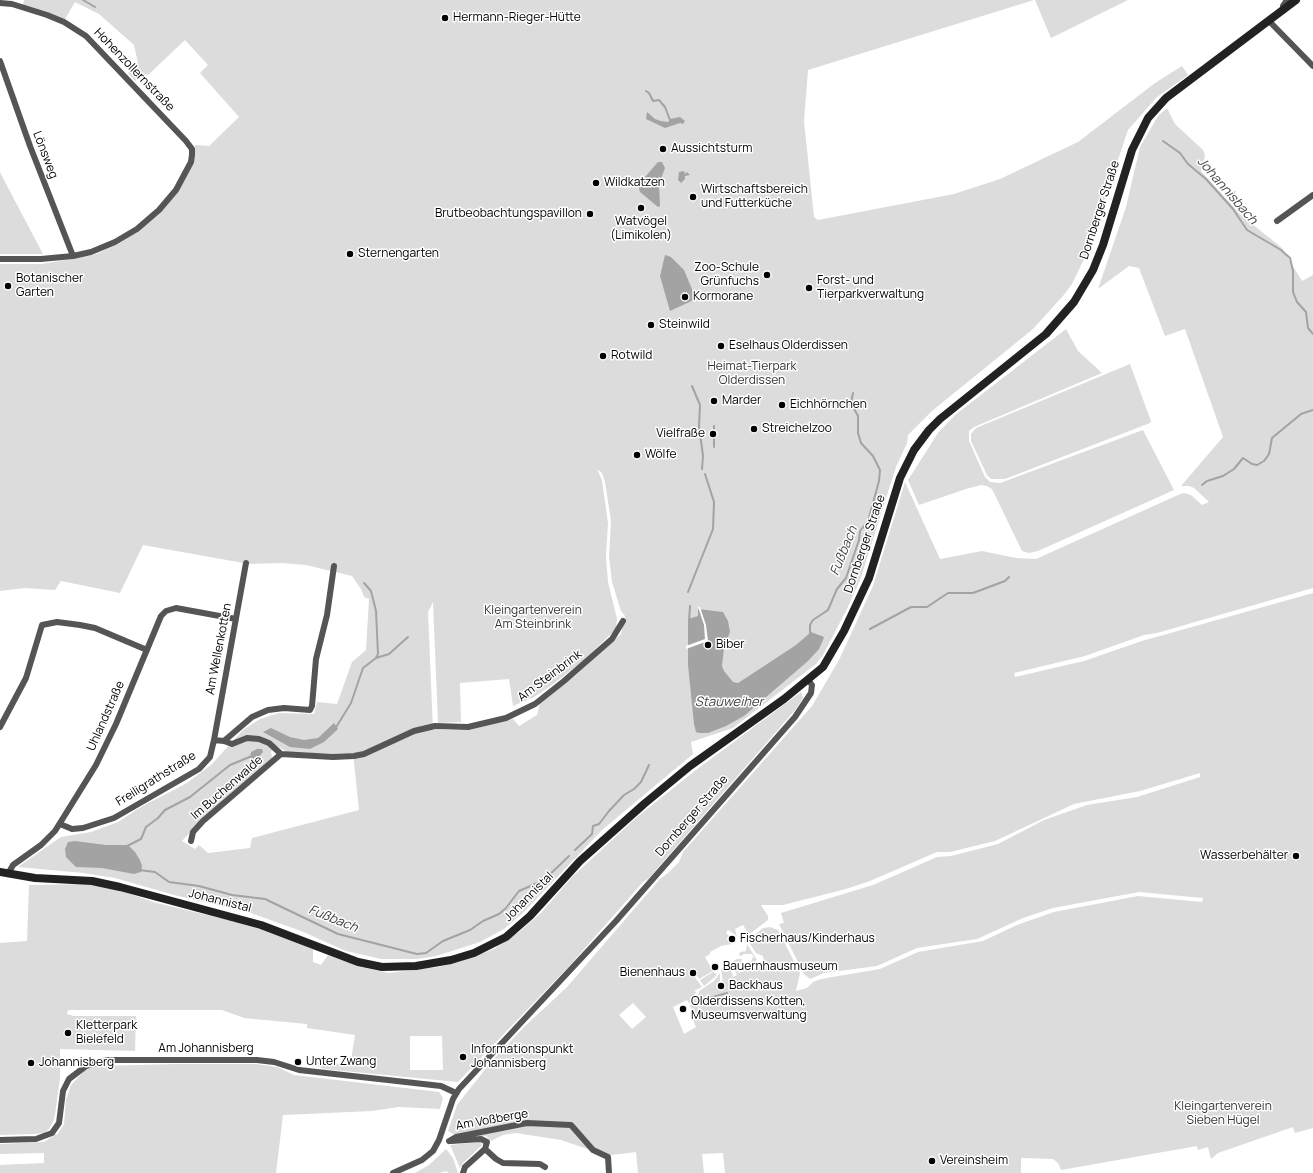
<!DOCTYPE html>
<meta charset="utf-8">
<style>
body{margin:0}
canvas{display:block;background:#fff}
</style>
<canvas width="1313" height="1173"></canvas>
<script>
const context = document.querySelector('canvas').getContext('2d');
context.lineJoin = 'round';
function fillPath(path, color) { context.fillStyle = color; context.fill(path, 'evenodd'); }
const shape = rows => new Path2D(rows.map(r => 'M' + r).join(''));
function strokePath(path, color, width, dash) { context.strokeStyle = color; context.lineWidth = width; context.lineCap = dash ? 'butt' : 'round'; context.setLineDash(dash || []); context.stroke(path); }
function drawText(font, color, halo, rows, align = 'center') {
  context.font = font + ' Manrope,sans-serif'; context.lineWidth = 3; context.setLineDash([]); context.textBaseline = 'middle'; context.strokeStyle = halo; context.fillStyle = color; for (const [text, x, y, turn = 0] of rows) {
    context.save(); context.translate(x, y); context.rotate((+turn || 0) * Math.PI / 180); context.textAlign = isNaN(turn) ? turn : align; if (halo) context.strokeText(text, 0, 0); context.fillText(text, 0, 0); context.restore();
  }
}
fillPath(shape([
 [24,0,1034,0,808,70,804,121,814,217,818,220,954,194,1000,179,1078,142,1155,83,1182,66,1188,75,1157,97,1128,130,1086,255,1072,284,1063,296,1033,329,932,411,908,435,907,443,896,467,860,580,847,609,823,655,816,664,733,728,691,742,693,754,602,830,523,913,504,929,480,942,436,956,417,959,381,959,346,951,301,931,248,912,174,895,115,878,83,873,18,867,61,837,91,832,118,822,141,807,187,783,212,764,243,730,260,719,279,713,314,714,317,702,337,704,352,662,366,650,369,599,364,597,361,589,352,576,306,565,282,563,249,564,143,545,120,593,61,581,55,590,25,588,0,591,0,264,42,264,94,255,120,243,137,232,160,212,194,159,195,145,209,146,239,117,200,73,208,65,185,40,148,75,144,74,135,81,128,73,138,63,134,45,99,14,75,2,65,19,23,5],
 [597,469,602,473,605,482,611,521,609,557,612,582,621,611,625,616,621,634,575,676,540,703,537,715,519,726,513,719,468,730,433,730,428,612,433,602,438,723,461,722,460,683,509,679,513,706,534,697,549,687,583,661,616,629,617,619,608,582,606,557,608,523,602,480],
 [277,746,287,752,335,754,353,753,359,810,252,838,250,848,208,853,199,845,195,849,182,841,202,820,272,758,271,751],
 [1035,0,1128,0,1051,38],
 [1167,108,1175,124,1203,150,1205,156,1201,171,1241,215,1282,248,1302,281,1313,275,1313,588,1157,633,1144,635,1085,656,1014,673,1015,677,1084,661,1142,641,1313,593,1313,1128,1295,1133,1293,1127,1218,1153,1211,1159,1208,1147,1198,1150,1197,1146,1061,1170,1058,1163,1053,1159,1021,1158,1021,1173,725,1173,723,1153,702,1154,704,1173,638,1173,636,1152,611,1155,602,1154,561,1140,516,1133,503,1135,491,1141,486,1136,460,1138,448,1131,457,1105,491,1062,524,1027,567,987,660,879,668,873,679,862,683,852,812,706,839,660,873,586,905,482,940,559,982,551,1016,558,1036,559,1178,495,1184,493,1191,495,1202,505,1209,502,1194,488,1189,486,1181,486,1223,437,1185,329,1165,336,1139,268,1129,266,1098,289,1126,207,1140,147,1158,116],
 [1200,773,1200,777,1137,797,1087,805,1044,820,998,844,951,856,937,857,873,885,781,913,784,923,779,924,804,974,810,979,824,973,877,966,917,948,977,939,1023,918,1053,908,1139,892,1203,898,1202,902,1138,896,1054,912,1017,925,983,941,918,952,880,969,821,979,813,982,807,988,796,991,800,973,778,930,770,927,763,928,752,937,750,944,756,953,763,956,764,962,753,968,752,964,757,960,747,944,746,951,740,952,739,955,742,956,743,954,752,954,754,958,752,958,751,964,747,964,749,966,747,968,745,966,747,964,744,964,745,969,739,973,736,967,741,963,742,959,737,959,729,964,732,971,735,971,737,975,733,977,729,964,721,969,724,990,718,990,718,983,720,982,720,973,714,981,699,991,697,1002,699,1007,700,1011,698,1016,694,1020,699,1011,696,998,697,993,690,1006,693,1012,690,1013,696,1027,684,1034,673,1007,687,1000,690,1004,696,992,694,991,702,987,692,973,694,971,699,979,713,971,705,957,710,954,710,952,721,946,732,944,727,938,729,936,726,933,728,930,737,936,735,929,743,925,748,933,751,933,768,920,768,916,761,905,783,905,846,889,870,881,937,852,950,852,995,841,1074,804,1140,791],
 [633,1003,646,1017,632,1029,619,1015],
 [0,172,4,180,43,254,0,254],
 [1066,329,1078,351,1102,373,974,427,969,431,969,441,985,477,990,482,1000,483,1143,430,1174,490,1038,551,1029,553,1022,551,992,489,987,486,981,485,966,489,919,505,908,480,938,433,955,415],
 [1130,364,1151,421,1150,423,1005,479,991,479,987,475,971,441,971,434,976,428],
 [801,692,803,698,796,709,648,879,643,882,571,964,458,1082,323,1069,318,1066,317,1060,350,1066,355,1035,307,1028,307,1024,244,1018,222,1010,68,1010,67,1014,74,1016,136,1016,135,1051,60,1049,60,1078,55,1115,53,1122,49,1129,44,1133,36,1134,0,1135,0,943,27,941,29,885,92,884,119,890,153,902,261,928,313,949,313,962,321,965,328,955,360,967,389,973,438,967,459,962,494,949,519,932,541,913,573,876,637,817,696,770],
 [410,1036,442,1036,443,1070,410,1070],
 [713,972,717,974,715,977,704,986,700,980],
 [176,1064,256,1064,277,1067,294,1075,439,1092,443,1098,440,1109,399,1107,372,1111,283,1115,276,1173,0,1173,0,1165,44,1163,44,1153,0,1154,0,1144,44,1142,56,1134,57,1135,64,1124,66,1100,71,1085,85,1070,98,1066],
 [480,1142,482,1145,463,1163,460,1168,450,1145],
 [446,1149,453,1158,458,1173,448,1173,447,1171,439,1173,415,1173,429,1165]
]), '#dcdcdc');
fillPath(shape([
 [647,112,655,119,661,121,668,122,670,119,680,117,685,121,683,124,680,123,665,128,646,119],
 [658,162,662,162,665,168,659,184,660,206,658,207,640,192,638,185],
 [684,171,685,174,687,172,690,175,685,176,685,179,681,183,678,180,679,172],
 [665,255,671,257,684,270,696,299,670,311,660,276],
 [698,609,723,612,728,621,730,632,724,648,722,666,724,671,733,682,738,683,758,670,796,645,811,632,824,637,823,640,819,649,808,661,744,716,726,726,708,733,699,733,696,732,694,724,688,665,688,619,698,616],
 [334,723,338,729,324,742,310,749,290,747,263,732,271,728,290,737,304,740,318,738],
 [257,749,262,749,263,752,257,759,250,758,251,752],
 [75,841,106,845,128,845,135,852,140,860,142,866,141,872,134,874,102,868,76,867,66,857,65,849,68,842]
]), '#a3a3a3');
fillPath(shape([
 [698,607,700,607,706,625,708,641,686,649,686,646,705,639,704,625]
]), '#fff');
strokePath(shape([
 [83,0,95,7],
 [646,91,649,93,653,101,659,100,665,107,670,120],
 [1163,141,1180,153,1188,164,1206,179,1233,209,1247,230,1281,250,1290,258,1293,271,1293,292,1297,302,1306,312,1308,328,1313,334],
 [692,386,700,405,699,426,703,456,702,469],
 [714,426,714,447],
 [1202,485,1207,481,1223,476,1234,469,1243,458,1252,464,1257,465,1264,461,1269,454,1272,438,1301,414,1313,410],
 [688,592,713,529,714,502,705,474],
 [689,622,690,606],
 [870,629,911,607,927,607,948,593,973,593,1005,581,1009,577],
 [810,633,810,625,813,620,828,610,837,589,846,578,859,540,860,531,868,521,879,481,880,470,873,456,861,443,858,433,858,416,851,403,853,393],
 [376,658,389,654,408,637],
 [335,729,351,703,363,668,376,658,378,654,376,611,371,591,364,583],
 [127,846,141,839,146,827,158,818,165,810,190,797,230,765,252,756],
 [575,850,592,834,593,826,599,824,609,811,624,795,634,789,641,782,649,765],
 [139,870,155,872,169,882,199,886,232,895,265,899,338,934,417,954,426,953,443,941,470,930,483,921,499,914,506,908,519,891,544,880,569,856],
 [699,997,706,999,727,993]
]), '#a3a3a3', 2);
strokePath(shape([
 [0,3,12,4,47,15,64,22,86,36,186,141,192,149,192,155,191,162,176,190,159,210,137,229,115,242,91,252,73,256,41,259,0,259],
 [1284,10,1283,6,1287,0],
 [1269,21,1313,66],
 [0,61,30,146,73,256],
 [1277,221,1313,195],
 [0,727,26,678,42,625,57,622,80,625,95,628,147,650],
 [214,740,246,563],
 [224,741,232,744,247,738,259,739,269,743,281,754,333,757,354,756,364,754,414,731,435,726,468,727,506,718,535,704,564,681,612,639,623,621],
 [60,824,72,829,83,828,114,818,199,769,210,757,214,740,224,741,252,717,268,710,284,708,310,710,312,706,316,659,327,615,334,566],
 [191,841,193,832,203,821,281,754],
 [8,874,13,865,41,845,55,831,96,765,116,724,161,616,166,611,176,608,236,619],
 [0,1140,36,1139,52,1133,59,1123,63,1091,69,1079,86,1066,107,1060,257,1060,274,1062,299,1070,441,1086,456,1093],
 [449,1141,456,1137,527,1123,571,1125,593,1150,608,1157,609,1173],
 [451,1141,481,1139,487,1142,485,1149,465,1167,463,1173],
 [485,1149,496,1159,503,1163,540,1164,545,1167],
 [393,1173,422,1160,433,1151,439,1140,453,1099,459,1089,616,921,795,717,811,693,812,685,808,680]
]), '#555', 6);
strokePath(shape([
 [0,872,35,878,92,881,120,887,261,925,358,962,382,967,416,966,451,960,474,953,506,937,530,916,580,861,644,804,690,766,784,699,823,667,844,631,869,578,900,478,914,450,929,430,940,419,1046,334,1074,302,1093,270,1103,245,1132,150,1148,118,1166,98,1296,0]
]), '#222', 8);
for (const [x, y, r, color] of [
 [445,18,4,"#000"],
 [663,149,4,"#000"],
 [596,183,4,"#000"],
 [693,197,4,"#000"],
 [641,208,4,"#000"],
 [590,214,4,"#000"],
 [350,254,4,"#000"],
 [767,275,4,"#000"],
 [8,286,4,"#000"],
 [809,288,4,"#000"],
 [685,297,4,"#000"],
 [651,325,4,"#000"],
 [721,346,4,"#000"],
 [603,356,4,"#000"],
 [714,401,4,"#000"],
 [782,405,4,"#000"],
 [754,429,4,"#000"],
 [713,434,4,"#000"],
 [637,455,4,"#000"],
 [708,645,4,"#000"],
 [1296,856,4,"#000"],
 [732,939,4,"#000"],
 [715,967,4,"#000"],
 [693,973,4,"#000"],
 [721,986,4,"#000"],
 [683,1009,4,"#000"],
 [68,1033,4,"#000"],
 [463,1057,4,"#000"],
 [298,1062,4,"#000"],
 [31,1063,4,"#000"],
 [932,1161,4,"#000"]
]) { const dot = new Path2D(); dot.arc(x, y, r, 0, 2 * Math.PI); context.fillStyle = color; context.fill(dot); strokePath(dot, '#fff', 1.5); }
drawText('12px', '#000', '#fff', [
 ["Hermann-Rieger-Hütte",453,18],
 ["Aussichtsturm",671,149],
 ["Wildkatzen",604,183],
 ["Wirtschaftsbereich",701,190],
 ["und Futterküche",701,204],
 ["Brutbeobachtungspavillon",582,214,"right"],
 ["Watvögel",641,222,"center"],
 ["(Limikolen)",641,236,"center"],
 ["Sternengarten",358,254],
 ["Zoo-Schule",759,268,"right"],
 ["Grünfuchs",759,282,"right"],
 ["Botanischer",16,279],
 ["Garten",16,293],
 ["Forst- und",817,281],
 ["Tierparkverwaltung",817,295],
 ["Kormorane",693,297],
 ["Steinwild",659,325],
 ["Eselhaus Olderdissen",729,346],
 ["Rotwild",611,356],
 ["Marder",722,401],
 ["Eichhörnchen",790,405],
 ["Streichelzoo",762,429],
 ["Vielfraße",705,434,"right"],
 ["Wölfe",645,455],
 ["Biber",716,645],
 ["Wasserbehälter",1288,856,"right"],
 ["Fischerhaus/Kinderhaus",740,939],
 ["Bauernhausmuseum",723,967],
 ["Bienenhaus",685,973,"right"],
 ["Backhaus",729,986],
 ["Olderdissens Kotten,",691,1002],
 ["Museumsverwaltung",691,1016],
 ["Kletterpark",76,1026],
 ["Bielefeld",76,1040],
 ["Informationspunkt",471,1050],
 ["Johannisberg",471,1064],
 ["Unter Zwang",306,1062],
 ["Johannisberg",39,1063],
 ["Vereinsheim",940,1161]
], 'left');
drawText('12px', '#000', '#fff', [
 ["Hohenzollernstraße",134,70,46],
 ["Lönsweg",45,155,69],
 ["Dornberger Straße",1100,210,-72],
 ["Dornberger Straße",865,544,-71],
 ["Am Wellenkotten",219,649,-79],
 ["Am Steinbrink",550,676,-37],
 ["Uhlandstraße",106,716,-66],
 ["Freiligrathstraße",156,779,-32],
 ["Im Buchenwalde",227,788,-41],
 ["Dornberger Straße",692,816,-49],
 ["Johannistal",529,897,-45],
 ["Johannistal",220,901,14],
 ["Am Johannisberg",206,1049],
 ["Am Voßberge",492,1120,-10]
]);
drawText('12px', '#333', '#fff', [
 ["Heimat-Tierpark",752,367],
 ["Olderdissen",752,381],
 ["Kleingartenverein",533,611],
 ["Am Steinbrink",533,625],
 ["Kleingartenverein",1223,1107],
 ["Sieben Hügel",1223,1121]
]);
drawText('italic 13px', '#444', '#fff', [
 ["Johannisbach",1227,191,49],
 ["Fußbach",844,551,-68],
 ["Stauweiher",729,702],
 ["Fußbach",333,919,22]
]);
</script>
